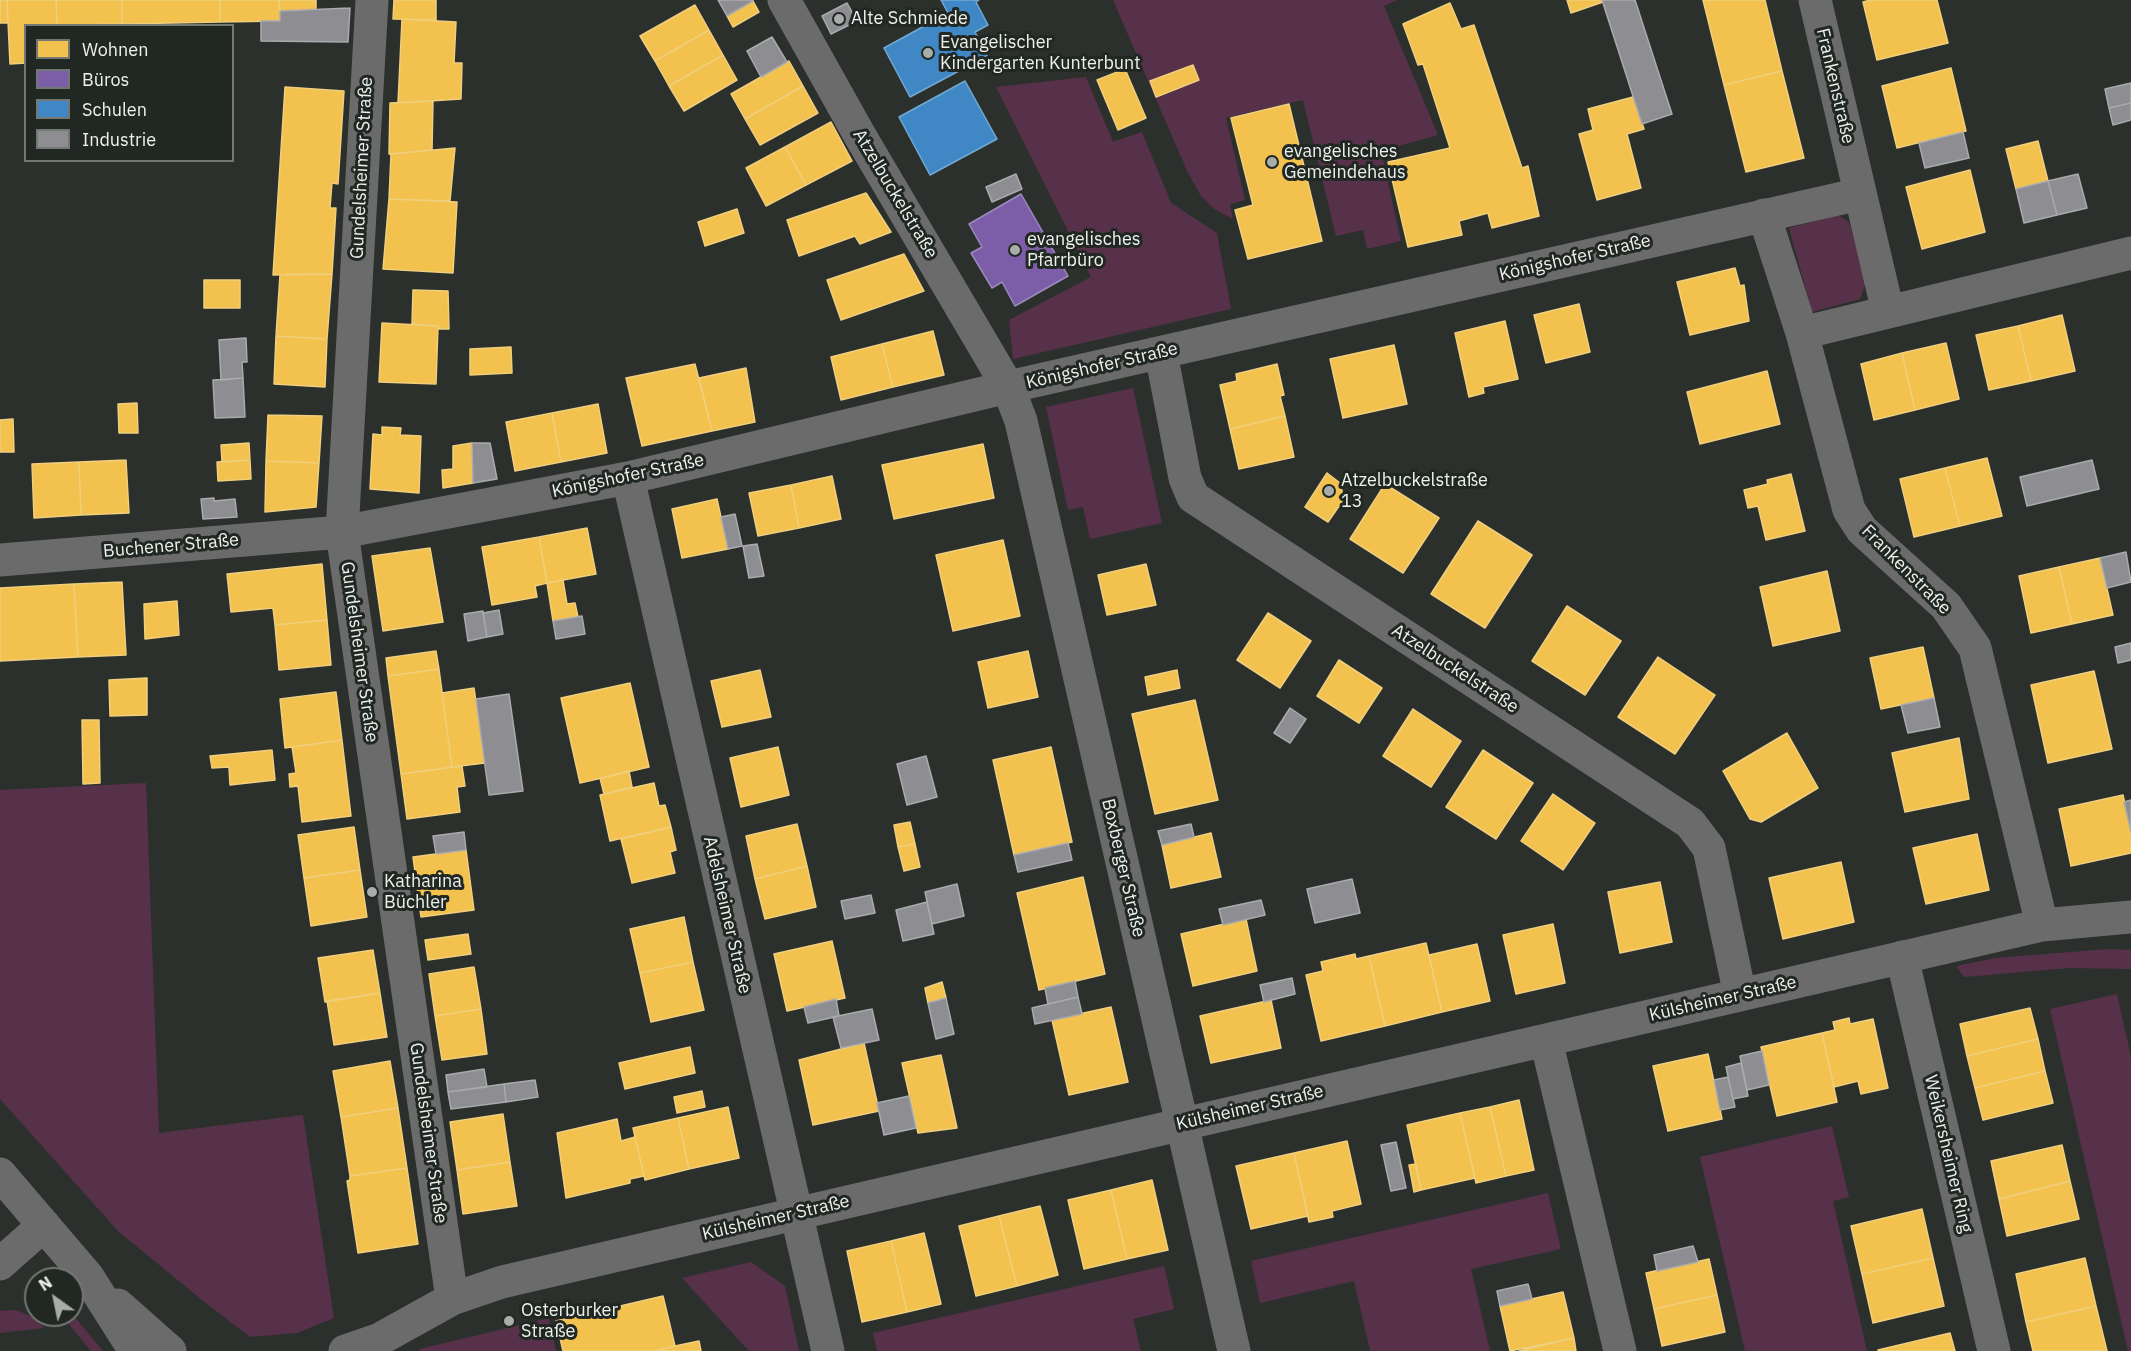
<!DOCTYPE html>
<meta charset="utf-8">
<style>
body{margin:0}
#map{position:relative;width:2131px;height:1351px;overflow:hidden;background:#2c302d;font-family:"IBM Plex Sans",sans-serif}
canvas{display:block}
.legend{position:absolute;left:24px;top:24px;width:210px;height:138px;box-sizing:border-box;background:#212722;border:2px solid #737873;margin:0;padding:8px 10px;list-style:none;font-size:18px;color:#edf1ed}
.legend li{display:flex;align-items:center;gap:12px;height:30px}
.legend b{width:30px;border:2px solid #737873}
.north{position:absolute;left:24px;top:1267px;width:60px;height:60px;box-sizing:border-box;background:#212722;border:2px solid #737873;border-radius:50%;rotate:327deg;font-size:16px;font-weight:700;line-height:24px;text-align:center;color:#edf1ed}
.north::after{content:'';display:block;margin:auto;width:21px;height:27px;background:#a9adaa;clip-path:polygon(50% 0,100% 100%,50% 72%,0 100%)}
</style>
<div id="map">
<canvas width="2131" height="1351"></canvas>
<ul class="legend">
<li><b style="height:16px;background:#f2c14e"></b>Wohnen</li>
<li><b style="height:16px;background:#7b5ea7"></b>Büros</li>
<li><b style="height:16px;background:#3f88c5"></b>Schulen</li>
<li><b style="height:16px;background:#8d8d92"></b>Industrie</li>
</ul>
<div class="north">N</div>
</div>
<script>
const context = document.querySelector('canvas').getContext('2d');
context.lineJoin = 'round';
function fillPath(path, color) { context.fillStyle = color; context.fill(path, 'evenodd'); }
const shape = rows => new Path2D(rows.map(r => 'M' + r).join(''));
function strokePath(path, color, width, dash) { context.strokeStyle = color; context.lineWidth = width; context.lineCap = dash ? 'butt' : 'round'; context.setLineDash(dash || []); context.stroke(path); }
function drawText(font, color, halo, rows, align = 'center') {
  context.font = font + ' "IBM Plex Sans",sans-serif'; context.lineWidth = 6; context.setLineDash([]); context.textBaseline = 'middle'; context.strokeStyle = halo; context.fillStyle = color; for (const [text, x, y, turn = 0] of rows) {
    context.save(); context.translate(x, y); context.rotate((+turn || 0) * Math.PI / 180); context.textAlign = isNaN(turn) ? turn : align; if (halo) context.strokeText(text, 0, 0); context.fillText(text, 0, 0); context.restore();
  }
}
fillPath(shape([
 [1113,0,1397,0,1384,6,1438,135,1381,151,1401,241,1367,249,1363,230,1336,236,1303,100,1226,118,1245,200,1230,204,1233,219,1214,209,1201,196,1188,173],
 [1086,77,1113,142,1142,132,1171,203,1217,233,1231,309,1013,359,1009,320,1091,277,996,87],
 [1838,215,1849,222,1866,282,1860,299,1812,312,1789,228],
 [1133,388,1162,523,1090,539,1083,507,1068,510,1046,407],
 [146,783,159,1133,303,1115,334,1318,297,1333,250,1337,202,1300,118,1231,0,1099,0,790],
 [2108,949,2131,950,2131,969,2070,968,1964,977,1956,966,1996,958],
 [2117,994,2131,1057,2131,1351,2128,1351,2050,1009],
 [1832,1126,1849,1197,1833,1201,1867,1351,1745,1351,1700,1157],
 [1548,1193,1561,1249,1471,1269,1490,1351,1370,1351,1354,1281,1260,1303,1251,1261],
 [751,1262,785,1286,799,1351,749,1351,682,1278],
 [1164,1266,1174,1309,1133,1319,1141,1351,877,1351,873,1333],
 [16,1310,35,1318,43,1328,0,1333,0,1311],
 [61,1315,73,1315,103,1351,91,1351],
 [549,1318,556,1351,419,1351,420,1349]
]), '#57314a');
const homes = shape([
 [0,0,7,0,8,23,0,23,0,0],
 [7,0,56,0,57,26,26,26,26,63,10,64,7,0],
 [56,0,122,0,122,24,57,25,56,0],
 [122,0,220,0,220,22,122,24,122,0],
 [220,0,279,0,280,21,220,22,220,0],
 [279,0,316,0,316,10,280,11,279,0],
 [394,0,436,0,436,20,393,19,394,0],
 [1567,0,1602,0,1603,2,1571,13,1567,0],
 [1703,0,1765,0,1782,71,1724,85,1703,0],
 [1870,0,1937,0,1948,43,1877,60,1863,2,1870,0],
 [753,1,759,12,733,27,727,16,753,1],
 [1450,3,1461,29,1474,25,1522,168,1528,166,1539,216,1492,228,1488,213,1459,221,1462,235,1408,247,1388,162,1450,148,1423,64,1418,65,1403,24,1450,3],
 [695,5,709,30,655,61,640,36,695,5],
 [402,19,456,22,454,63,462,63,461,99,398,103,402,19],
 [709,30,723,55,669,86,655,61,709,30],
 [723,55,737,80,684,111,669,86,723,55],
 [789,61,803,86,745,119,731,94,789,61],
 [1193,65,1199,80,1156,97,1150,81,1193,65],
 [1951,68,1966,131,1897,148,1882,86,1951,68],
 [1125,69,1146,118,1118,130,1097,80,1125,69],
 [1782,71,1804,158,1746,172,1724,85,1782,71],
 [803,86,818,113,760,145,745,119,803,86],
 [285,87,344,91,338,184,332,183,331,195,330,208,336,208,332,274,273,275,285,87],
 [1633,97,1644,129,1627,134,1641,188,1597,200,1579,134,1593,130,1588,109,1633,97],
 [433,101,432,150,389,154,390,103,433,101],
 [1289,104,1322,241,1248,259,1235,210,1253,205,1231,118,1289,104],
 [831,122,852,161,806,185,785,147,831,122],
 [2038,141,2048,181,2016,189,2006,149,2038,141],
 [785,147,806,185,766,206,746,168,785,147],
 [455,148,450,201,389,199,391,154,455,148],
 [1970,170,1985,232,1922,249,1906,187,1970,170],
 [866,193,891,232,860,244,855,236,799,256,787,220,866,193],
 [389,199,457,202,453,273,383,269,389,199],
 [737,209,744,233,705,246,698,222,737,209],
 [904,254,924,291,841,320,827,280,904,254],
 [1735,268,1740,286,1744,285,1749,321,1690,335,1677,282,1735,268],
 [296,274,332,274,327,339,276,336,280,275,296,274],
 [204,280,240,280,240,308,204,308,204,280],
 [413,290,448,291,449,329,438,329,438,326,412,324,413,290],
 [1579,304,1590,352,1546,363,1534,315,1579,304],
 [2062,315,2075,371,2031,381,2018,326,2062,315],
 [1505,321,1518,379,1483,387,1484,393,1469,397,1455,333,1505,321],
 [382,323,438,326,436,384,379,382,382,323],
 [2018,326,2031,381,1989,390,1976,335,2018,326],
 [933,331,944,375,893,387,882,344,933,331],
 [276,336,327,339,325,387,274,384,276,336],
 [1946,343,1959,399,1915,410,1902,353,1946,343],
 [882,344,893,387,841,400,831,357,882,344],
 [1394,345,1407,404,1343,418,1330,359,1394,345],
 [511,347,512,373,470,375,470,349,511,347],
 [1902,353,1915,410,1874,420,1861,364,1902,353],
 [695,364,712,431,642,446,626,378,695,364],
 [1277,364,1284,395,1280,396,1285,416,1230,429,1220,385,1237,381,1236,374,1277,364],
 [746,368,755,422,712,431,699,378,746,368],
 [1767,371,1780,424,1700,444,1687,392,1767,371],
 [137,403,138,433,119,433,118,404,137,403],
 [598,404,607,453,561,462,552,413,598,404],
 [552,413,561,462,515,471,506,422,552,413],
 [268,415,322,416,319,463,266,461,268,415],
 [1285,416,1294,457,1239,469,1230,429,1285,416],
 [13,419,14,452,0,452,0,420,13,419],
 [382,427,401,428,400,435,421,436,419,493,370,489,373,434,382,435,382,427],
 [249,443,250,460,222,462,221,445,249,443],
 [472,443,473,483,443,488,442,470,453,469,453,446,472,443],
 [983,444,994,498,894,519,882,465,983,444],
 [1987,458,2002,516,1960,526,1945,468,1987,458],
 [126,460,129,513,81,515,79,462,126,460],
 [250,460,251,479,218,481,217,462,250,460],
 [266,461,319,463,316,507,265,512,266,461],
 [79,462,81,515,34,518,32,464,79,462],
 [1945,468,1960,526,1914,537,1900,479,1945,468],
 [1327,473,1340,483,1344,499,1328,522,1305,507,1327,473],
 [1791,474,1805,531,1766,540,1758,506,1748,508,1744,490,1768,484,1767,480,1791,474],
 [832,476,841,519,799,528,791,485,832,476],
 [1385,484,1439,518,1403,573,1350,539,1385,484],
 [791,485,799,528,758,536,749,493,791,485],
 [717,499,728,549,682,558,672,509,717,499],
 [1478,521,1532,555,1485,628,1431,594,1478,521],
 [587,528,596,574,547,583,539,537,587,528],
 [539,537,547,583,535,586,537,597,492,605,482,547,539,537],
 [1003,540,1020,616,953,631,936,555,1003,540],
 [430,548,443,622,383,631,372,556,430,548],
 [2100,558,2113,615,2072,624,2059,567,2100,558],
 [322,564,327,620,275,625,273,608,231,612,227,574,322,564],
 [1146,564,1156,605,1107,615,1098,575,1146,564],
 [2059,567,2072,624,2031,633,2019,576,2059,567],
 [1827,571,1840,631,1773,646,1760,587,1827,571],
 [563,580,567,604,575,603,578,617,553,621,547,583,563,580],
 [122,582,126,655,78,657,74,584,122,582],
 [74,584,78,657,0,661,0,588,74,584],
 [177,601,179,635,145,639,144,604,177,601],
 [1567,606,1621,641,1585,695,1532,661,1567,606],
 [1268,613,1311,641,1280,688,1237,660,1268,613],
 [327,620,331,665,279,670,275,625,327,620],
 [1923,647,1934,698,1881,709,1870,658,1923,647],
 [436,651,439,669,388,676,386,658,436,651],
 [1028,651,1038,697,988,708,978,662,1028,651],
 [1658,657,1715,695,1675,754,1618,717,1658,657],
 [1339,660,1382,688,1359,723,1317,696,1339,660],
 [439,669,452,767,401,774,388,676,439,669],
 [760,670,771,717,722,727,711,681,760,670],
 [1177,670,1180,688,1148,695,1145,677,1177,670],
 [2094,671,2112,749,2048,763,2031,685,2094,671],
 [147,678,147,715,110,716,109,680,147,678],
 [630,683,649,767,580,783,561,698,630,683],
 [474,688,485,763,452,767,442,693,474,688],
 [336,692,342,740,285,748,280,699,336,692],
 [1195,700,1218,800,1155,814,1132,714,1195,700],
 [1413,709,1461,741,1431,787,1383,756,1413,709],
 [82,720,99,720,100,783,83,784,82,720],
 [1787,733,1818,788,1761,822,1750,819,1723,771,1787,733],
 [1959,738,1969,799,1905,812,1892,753,1959,738],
 [342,740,351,816,302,822,298,786,290,787,289,774,296,773,292,747,342,740],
 [778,747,789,795,741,807,730,758,778,747],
 [1051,747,1072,842,1014,855,993,760,1051,747],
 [272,750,275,780,230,785,229,767,212,768,210,756,272,750],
 [1483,750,1533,783,1496,839,1446,807,1483,750],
 [462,766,465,786,457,787,460,812,407,819,401,774,462,766],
 [629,771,632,787,604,794,600,778,629,771],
 [654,783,659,806,665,805,671,827,610,841,600,795,654,783],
 [1553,794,1595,823,1563,870,1521,841,1553,794],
 [2123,795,2131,832,2131,853,2071,866,2059,809,2123,795],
 [910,822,915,844,898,847,894,825,910,822],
 [797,824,807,866,755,879,746,836,797,824],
 [354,827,360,870,304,878,298,835,354,827],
 [671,827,676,850,670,852,675,873,632,883,621,839,671,827],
 [1211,833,1221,877,1171,888,1162,845,1211,833],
 [1977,834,1989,890,1926,904,1913,848,1977,834],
 [915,844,920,867,904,871,898,847,915,844],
 [466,850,474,910,421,917,413,857,466,850],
 [1841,862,1854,922,1783,939,1769,878,1841,862],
 [807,866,816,907,765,919,755,879,807,866],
 [360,870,367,917,311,926,304,878,360,870],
 [1083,877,1105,974,1039,990,1017,893,1083,877],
 [1660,882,1672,942,1620,953,1608,892,1660,882],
 [684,917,693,962,640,973,630,929,684,917],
 [1246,919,1257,971,1193,986,1181,934,1246,919],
 [1553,924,1565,983,1516,994,1503,935,1553,924],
 [468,934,471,954,428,960,425,940,468,934],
 [832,941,845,998,787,1011,774,954,832,941],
 [1426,943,1442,1012,1385,1026,1369,956,1426,943],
 [1477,944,1490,1001,1442,1012,1429,955,1477,944],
 [373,950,380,993,325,1002,318,958,373,950],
 [1355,954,1356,959,1369,956,1385,1026,1321,1041,1306,975,1323,971,1321,962,1355,954],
 [693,962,704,1010,651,1022,640,973,693,962],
 [474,967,481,1009,435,1016,429,974,474,967],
 [942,982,946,998,928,1003,925,988,942,982],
 [380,993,387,1037,334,1045,327,1001,380,993],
 [1271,1000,1281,1048,1211,1063,1200,1016,1271,1000],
 [1111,1007,1128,1082,1069,1095,1052,1020,1111,1007],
 [2030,1008,2038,1039,1967,1056,1960,1024,2030,1008],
 [481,1009,487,1054,442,1060,435,1016,481,1009],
 [1849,1018,1850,1024,1873,1019,1888,1088,1861,1094,1858,1081,1834,1087,1822,1033,1835,1030,1833,1022,1849,1018],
 [1822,1033,1837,1102,1777,1116,1761,1047,1822,1033],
 [2038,1039,2045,1071,1975,1088,1967,1056,2038,1039],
 [864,1043,879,1111,813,1125,799,1060,864,1043],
 [690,1047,695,1073,625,1089,619,1063,690,1047],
 [1708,1054,1722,1119,1668,1131,1653,1066,1708,1054],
 [941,1055,957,1128,918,1133,902,1063,941,1055],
 [390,1061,398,1108,341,1117,333,1071,390,1061],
 [2045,1071,2053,1103,1983,1120,1975,1088,2045,1071],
 [702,1091,705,1107,677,1113,674,1097,702,1091],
 [1519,1100,1534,1170,1506,1176,1490,1107,1519,1100],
 [728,1107,739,1158,689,1169,678,1118,728,1107],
 [1490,1107,1506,1176,1476,1183,1460,1113,1490,1107],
 [398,1108,407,1168,350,1176,341,1117,398,1108],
 [1460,1113,1475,1178,1421,1190,1407,1125,1460,1113],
 [503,1114,510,1162,457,1170,450,1122,503,1114],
 [678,1118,689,1169,645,1180,633,1128,678,1118],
 [617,1119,621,1141,635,1137,644,1176,630,1179,630,1183,566,1198,557,1133,617,1119],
 [1347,1141,1361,1204,1332,1211,1333,1217,1309,1222,1294,1153,1347,1141],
 [2062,1145,2070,1181,1999,1199,1991,1161,2062,1145],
 [1294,1153,1308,1216,1251,1229,1236,1166,1294,1153],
 [510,1162,517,1206,463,1214,457,1170,510,1162],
 [1416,1164,1421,1190,1414,1192,1409,1165,1416,1164],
 [407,1168,418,1244,358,1253,347,1181,350,1180,350,1176,407,1168],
 [1152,1180,1168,1250,1127,1259,1111,1190,1152,1180],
 [2070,1181,2079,1219,2007,1236,1999,1199,2070,1181],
 [1111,1190,1127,1259,1084,1269,1068,1200,1111,1190],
 [1040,1206,1058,1275,1017,1286,999,1216,1040,1206],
 [1922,1209,1933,1258,1862,1274,1851,1226,1922,1209],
 [999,1216,1017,1286,976,1296,959,1226,999,1216],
 [924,1233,941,1304,907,1312,891,1241,924,1233],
 [891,1241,907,1312,862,1322,847,1251,891,1241],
 [1933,1258,1944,1306,1873,1323,1862,1274,1933,1258],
 [2085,1258,2096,1306,2026,1322,2016,1274,2085,1258],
 [1709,1259,1717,1295,1654,1309,1646,1273,1709,1259],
 [1563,1292,1574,1338,1510,1351,1500,1306,1563,1292],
 [1717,1295,1725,1332,1662,1346,1654,1309,1717,1295],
 [663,1296,675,1346,655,1351,563,1351,556,1321,663,1296],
 [2096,1306,2107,1351,2033,1351,2026,1322,2096,1306],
 [1950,1333,1955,1351,1878,1351,1878,1350,1950,1333],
 [1574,1338,1576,1351,1519,1351,1574,1338],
 [699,1341,701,1351,655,1351,675,1346,699,1341]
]);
fillPath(homes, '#f2c14e');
strokePath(homes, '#f0cf7e', 1.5);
const offices = shape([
 [1021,194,1068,276,1015,306,1002,282,992,288,971,253,982,247,969,224,1021,194]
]);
fillPath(offices, '#7b5ea7');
strokePath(offices, '#9d8abc', 1.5);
const schools = shape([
 [941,0,979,0,976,2,988,25,975,32,987,56,910,97,884,48,948,13,941,0],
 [965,81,997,139,930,175,899,117,965,81]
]);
fillPath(schools, '#3f88c5');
strokePath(schools, '#73a8d1', 1.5);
const industry = shape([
 [718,0,753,0,753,1,727,16,718,0],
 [1602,0,1635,0,1672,114,1642,124,1602,0],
 [847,3,857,21,831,34,822,16,847,3],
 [350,8,348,42,261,41,261,21,280,21,280,11,350,8],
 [772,37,787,62,761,77,747,51,772,37],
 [2131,83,2131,103,2109,108,2105,89,2131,83],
 [2131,103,2131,120,2113,125,2109,108,2131,103],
 [1963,132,1969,158,1925,168,1919,143,1963,132],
 [1016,174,1022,189,992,202,986,187,1016,174],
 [2078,174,2087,208,2057,215,2048,181,2078,174],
 [2048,181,2057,215,2024,223,2016,189,2048,181],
 [246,338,247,362,242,362,243,378,221,380,219,340,246,338],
 [243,378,245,417,215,418,213,380,243,378],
 [472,443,490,443,497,479,473,483,472,443],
 [2092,460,2099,489,2027,506,2020,477,2092,460],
 [214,498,214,501,235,499,237,517,203,519,201,499,214,498],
 [735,514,742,546,728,549,721,517,735,514],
 [757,544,764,576,749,578,743,546,757,544],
 [2126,552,2131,582,2107,588,2100,558,2126,552],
 [499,610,503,634,487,637,483,613,499,610],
 [483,611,487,637,468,641,464,614,483,611],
 [582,616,585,634,556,639,553,621,582,616],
 [2131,643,2131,660,2118,663,2115,647,2131,643],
 [509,694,523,791,489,795,476,699,509,694],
 [1934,698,1940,727,1908,733,1901,705,1934,698],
 [1290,708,1306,719,1290,743,1274,733,1290,708],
 [926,756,937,797,907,805,897,764,926,756],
 [2131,800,2131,832,2124,802,2131,800],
 [1191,824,1194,837,1162,845,1158,831,1191,824],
 [464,832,466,850,436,854,433,836,464,832],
 [1068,843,1072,860,1018,872,1014,855,1068,843],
 [1352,879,1360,913,1315,923,1307,889,1352,879],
 [957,884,964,916,932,924,925,892,957,884],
 [871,895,875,913,845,919,841,901,871,895],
 [1261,900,1265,915,1223,925,1219,909,1261,900],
 [927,902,934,934,903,941,896,910,927,902],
 [1292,978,1295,994,1264,1002,1260,985,1292,978],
 [1075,981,1078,997,1048,1004,1045,988,1075,981],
 [1078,997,1082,1014,1035,1024,1032,1008,1078,997],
 [946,998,954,1034,936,1039,928,1003,946,998],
 [836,999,839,1016,808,1023,804,1007,836,999],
 [872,1009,879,1040,841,1048,833,1017,872,1009],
 [1762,1051,1769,1085,1747,1090,1740,1056,1762,1051],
 [1741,1063,1748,1096,1733,1099,1726,1067,1741,1063],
 [484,1069,487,1087,448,1092,446,1075,484,1069],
 [1728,1077,1735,1107,1720,1110,1714,1080,1728,1077],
 [535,1080,538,1097,506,1102,504,1084,535,1080],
 [504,1084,506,1102,451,1109,448,1092,504,1084],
 [909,1096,916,1128,884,1135,877,1103,909,1096],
 [1396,1142,1406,1188,1391,1191,1381,1145,1396,1142],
 [1693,1246,1698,1262,1657,1271,1654,1255,1693,1246],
 [1528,1284,1532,1299,1500,1306,1497,1291,1528,1284]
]);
fillPath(industry, '#8d8d92');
strokePath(industry, '#aaabad', 1.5);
strokePath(shape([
 [372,0,342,532,452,1299],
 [784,0,859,134,1008,387,1021,421,1234,1351],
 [1815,0,1888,312],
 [1764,215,1802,333,1849,510,1862,530,1946,606,1975,648,2042,925],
 [1802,333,2131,253],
 [1161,353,1185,478,1193,497,1690,823,1709,848,1740,995],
 [628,478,828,1351],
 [0,560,342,532,628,478,1008,387,1860,194],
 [1902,957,1994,1351],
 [1546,1040,1620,1351],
 [0,1174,88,1277,135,1351],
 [0,1264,44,1225],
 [118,1305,170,1351],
 [345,1351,380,1339,452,1299,502,1282,2042,925,2131,917]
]), '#6c6b6b', 33);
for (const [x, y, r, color] of [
 [839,19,6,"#a9adaa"],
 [928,53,6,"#a9adaa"],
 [1272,162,6,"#a9adaa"],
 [1015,250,6,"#a9adaa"],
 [1329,491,6,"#a9adaa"],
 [372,892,6,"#a9adaa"],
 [509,1321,6,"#a9adaa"]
]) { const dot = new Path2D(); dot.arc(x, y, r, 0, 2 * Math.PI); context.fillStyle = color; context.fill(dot); strokePath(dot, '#212722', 2); }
drawText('18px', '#edf1ed', '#212722', [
 ["Alte Schmiede",851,19],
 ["Evangelischer",940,43],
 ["Kindergarten Kunterbunt",940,64],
 ["evangelisches",1284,152],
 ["Gemeindehaus",1284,173],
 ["evangelisches",1027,240],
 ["Pfarrbüro",1027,261],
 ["Atzelbuckelstraße",1341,481],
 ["13",1341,502],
 ["Katharina",384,882],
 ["Büchler",384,903],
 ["Osterburker",521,1311],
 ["Straße",521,1332]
], 'left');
drawText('18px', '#edf1ed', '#212722', [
 ["Frankenstraße",1835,86,77],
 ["Gundelsheimer Straße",362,168,-87],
 ["Atzelbuckelstraße",895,194,59],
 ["Königshofer Straße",1575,258,-13],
 ["Königshofer Straße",1102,366,-13],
 ["Königshofer Straße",628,476,-12],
 ["Buchener Straße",171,546,-5],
 ["Frankenstraße",1906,570,45],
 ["Gundelsheimer Straße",359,652,82],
 ["Atzelbuckelstraße",1455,669,33],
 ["Boxberger Straße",1123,868,77],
 ["Adelsheimer Straße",727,915,77],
 ["Külsheimer Straße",1723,999,-13],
 ["Külsheimer Straße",1250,1108,-13],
 ["Gundelsheimer Straße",428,1133,82],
 ["Weikersheimer Ring",1948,1154,77],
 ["Külsheimer Straße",776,1218,-13]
]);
</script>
